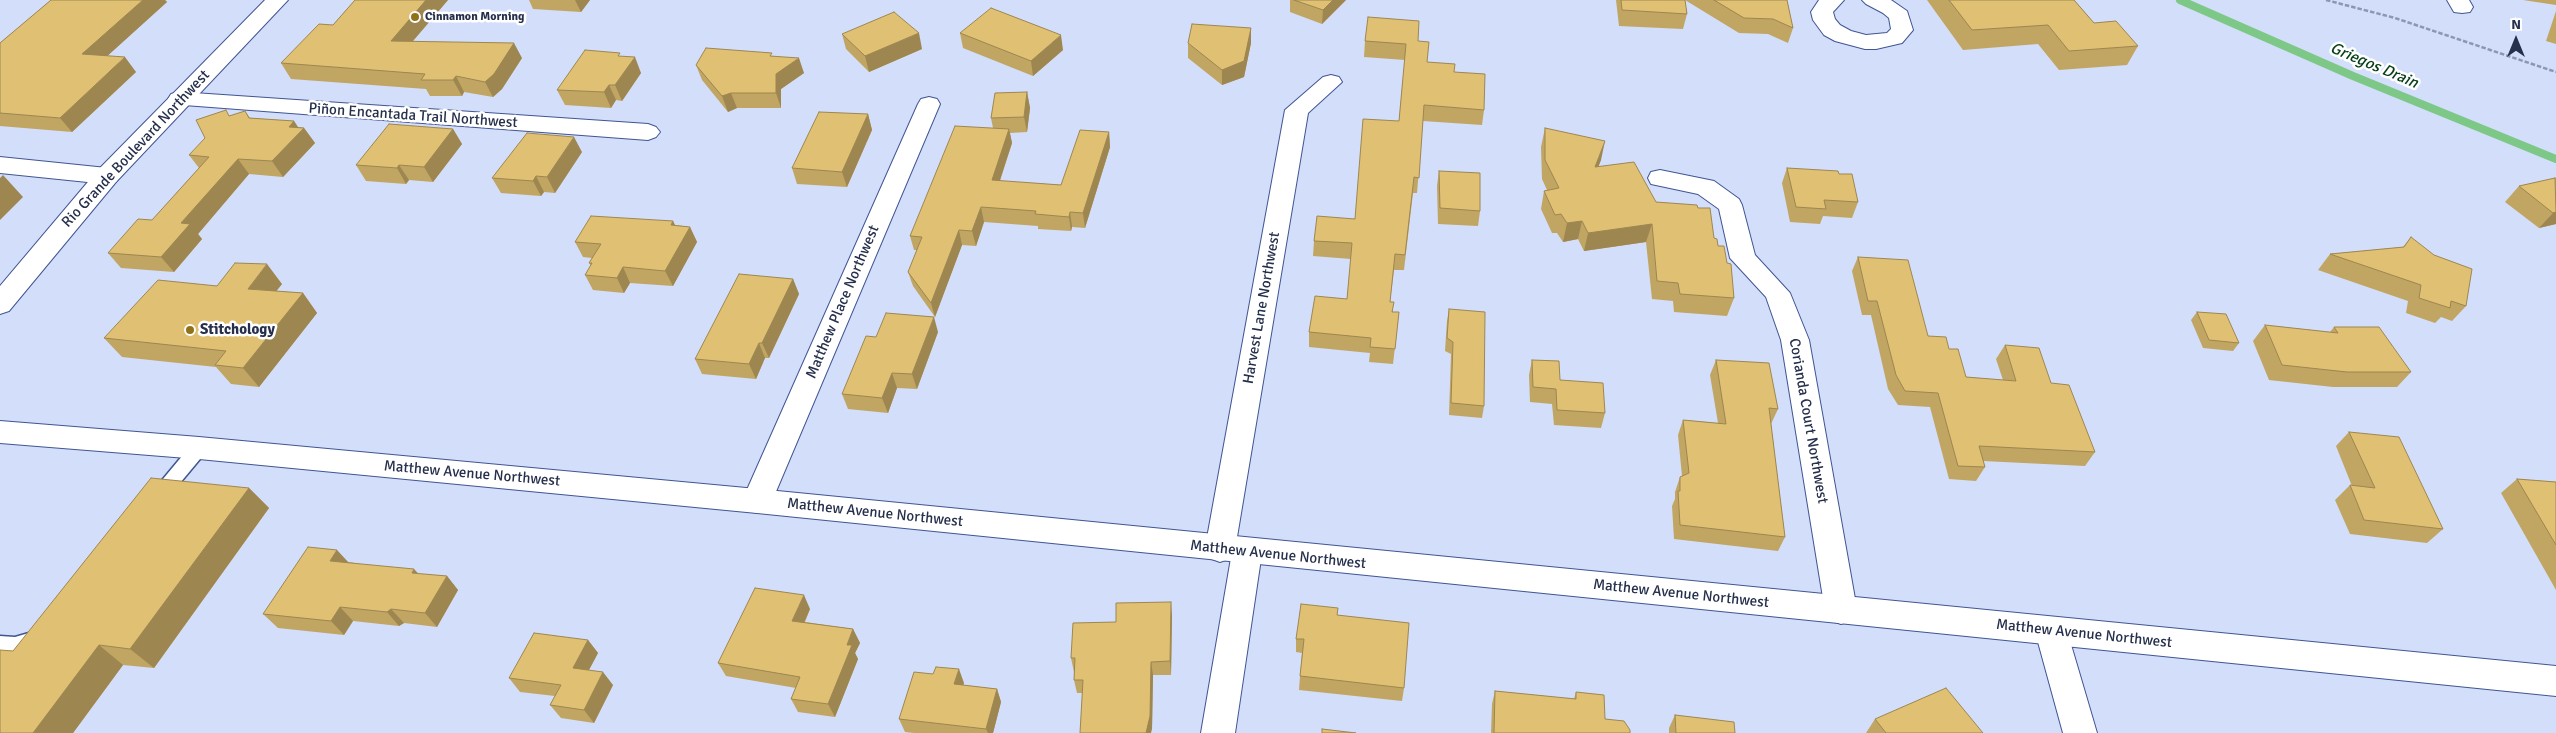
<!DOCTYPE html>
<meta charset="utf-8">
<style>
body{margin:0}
#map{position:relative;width:2556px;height:733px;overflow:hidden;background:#d2defa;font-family:Signika,sans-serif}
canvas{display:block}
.north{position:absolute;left:2491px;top:15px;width:50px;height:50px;-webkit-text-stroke:4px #fff;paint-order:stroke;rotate:0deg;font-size:14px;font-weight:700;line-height:20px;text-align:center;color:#26304c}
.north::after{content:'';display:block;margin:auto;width:18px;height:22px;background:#26304c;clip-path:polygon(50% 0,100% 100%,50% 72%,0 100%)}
</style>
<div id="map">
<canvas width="2556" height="733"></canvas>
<div class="north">N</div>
</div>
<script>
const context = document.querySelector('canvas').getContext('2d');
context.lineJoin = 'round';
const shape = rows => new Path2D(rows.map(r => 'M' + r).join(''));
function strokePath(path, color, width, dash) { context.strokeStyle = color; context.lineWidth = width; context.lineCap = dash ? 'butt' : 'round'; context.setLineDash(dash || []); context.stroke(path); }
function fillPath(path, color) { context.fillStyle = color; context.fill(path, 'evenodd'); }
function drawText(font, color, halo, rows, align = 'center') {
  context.font = font + ' Signika,sans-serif'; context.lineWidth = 5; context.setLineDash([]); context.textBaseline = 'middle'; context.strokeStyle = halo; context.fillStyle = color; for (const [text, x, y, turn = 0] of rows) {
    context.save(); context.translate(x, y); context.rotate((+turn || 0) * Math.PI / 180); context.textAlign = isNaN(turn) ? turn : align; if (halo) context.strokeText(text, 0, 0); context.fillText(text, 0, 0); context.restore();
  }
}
strokePath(shape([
 [2180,0,2353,76,2556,159]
]), '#7dc887', 8);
const service = shape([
 [199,441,205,443,208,448,205,453,165,501,159,503,153,501,150,496,153,491,193,443,199,441],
 [39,630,46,632,49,638,46,644,15,653,0,652,0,636,15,637,39,630]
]);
const minor = shape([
 [1819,0,1844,0,1833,12,1835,19,1840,25,1851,31,1866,35,1887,33,1891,29,1889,18,1883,13,1866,4,1862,0,1891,0,1907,11,1913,30,1902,43,1876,49,1865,49,1835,41,1824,35,1813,20,1811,12,1819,0],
 [2447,0,2469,0,2473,7,2470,12,2462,13,2454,12,2447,0],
 [1331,75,1339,77,1342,82,1308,113,1236,543,1247,539,1258,543,1262,552,1235,733,1201,733,1231,558,1220,562,1209,558,1205,549,1285,110,1323,77,1331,75],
 [179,92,648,124,656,127,660,132,656,137,648,140,171,104,168,99,171,94,179,92],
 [929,97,937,99,940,104,772,501,768,510,757,513,746,510,742,501,918,104,921,99,929,97],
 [0,157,107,168,116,170,119,176,116,182,107,184,0,173,0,157],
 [1660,170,1714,181,1739,199,1742,205,1755,255,1790,293,1809,340,1857,610,1852,620,1841,624,1830,620,1825,610,1781,340,1766,297,1730,258,1719,209,1698,194,1651,184,1648,178,1651,172,1660,170],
 [2051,617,2062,621,2067,631,2097,733,2063,733,2035,631,2040,621,2051,617]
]);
const tertiary = shape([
 [0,421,199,437,757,489,2556,666,2556,696,757,513,199,459,0,443,0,421]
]);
const secondary = shape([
 [265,0,288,0,116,182,9,311,0,314,0,286,98,170,265,0]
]);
strokePath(service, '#405592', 3);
strokePath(minor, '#405592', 2);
strokePath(tertiary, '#405592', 2);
strokePath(secondary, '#405592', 2);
strokePath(shape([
 [2326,0,2395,18,2556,72]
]), '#8c97b3', 2.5, [4.5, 2]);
fillPath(service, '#fff');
fillPath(minor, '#fff');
fillPath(tertiary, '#fff');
fillPath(secondary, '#fff');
fillPath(shape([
 [51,0,165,0,167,2,107,56,136,72,72,132,0,126,0,43],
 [355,0,448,0,413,41,522,58,502,89,493,97,464,92,462,96,430,96,426,89,291,79,281,63,333,25],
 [529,0,590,0,581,12,533,9],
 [1290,0,1346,0,1322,24,1290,12],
 [1616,0,1787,0,1793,28,1788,43,1768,34,1739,33,1685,0,1687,14,1683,29,1619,26],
 [1927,0,2074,0,2094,23,2138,46,2127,65,2059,70,2038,44,1963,50],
 [2523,0,2556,0,2556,5],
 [2556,11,2556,44,2546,41],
 [1251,28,1251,43,1244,77,1222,85,1188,58,1188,43],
 [960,33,1063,50,1033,76,963,48],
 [842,34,922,49,869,72,846,49],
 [1365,41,1418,41,1427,62,1454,72,1484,110,1482,125,1423,121,1417,193,1413,193,1404,270,1394,270,1390,302,1393,312,1399,312,1393,364,1369,362,1370,353,1309,347,1309,332,1347,299,1351,259,1313,256,1314,241,1355,219,1399,121,1405,60,1364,57],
 [773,56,804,73,781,89,781,108,737,108,728,112,702,80,696,65],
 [622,57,641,73,622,101,616,100,611,108,565,105,557,90],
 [1027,92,1030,108,1027,132,1010,133,1012,143,1000,181,1061,185,1109,132,1110,147,1085,228,1072,227,1071,231,1038,229,1038,226,984,222,976,246,962,245,935,317,913,286,908,272,917,250,914,250,910,236,993,128,991,118],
 [245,111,250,118,294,121,298,127,304,128,315,143,283,177,249,174,198,234,202,239,174,272,121,268,108,253,152,220,199,168,189,155,230,116],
 [868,114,872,130,847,187,797,184,792,168],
 [1545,128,1601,160,1598,167,1656,202,1698,208,1718,246,1727,263,1734,298,1727,316,1674,312,1673,301,1652,299,1646,242,1584,251,1578,239,1563,242,1557,233,1552,233,1541,209,1544,191,1547,190,1542,179,1541,147],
 [453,129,462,144,433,182,409,180,406,184,366,181,356,165],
 [582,152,555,193,544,192,541,196,501,193,492,178],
 [1787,168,1839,174,1858,202,1852,218,1823,216,1820,224,1790,222,1782,183],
 [1439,171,1480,211,1478,226,1438,224,1437,186],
 [2556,178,2556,224,2539,228,2505,202,2519,186],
 [673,221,675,225,690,227,697,242,673,286,630,283,624,293,593,290,585,275,591,266,589,263,592,258,583,257,575,242],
 [2411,237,2466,306,2452,321,2441,317,2435,323,2406,313,2408,301,2318,270,2330,254,2403,247],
 [1858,257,1928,336,1949,349,1966,377,2003,380,1996,359,2005,345,2051,383,2095,452,2085,466,1983,461,1985,467,1976,481,1949,479,1930,407,1898,405,1888,389,1871,315,1862,315,1852,271],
 [793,279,799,294,769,358,765,358,756,379,702,374,695,359],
 [282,284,276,291,303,293,317,313,259,387,231,384,216,367,122,357,104,338,217,286],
 [1449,309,1484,406,1482,418,1449,415,1451,354,1445,351,1447,321],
 [2197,312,2239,343,2233,351,2203,348,2191,320],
 [2265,325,2330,332,2334,327,2411,372,2397,387,2333,387,2269,380,2253,341],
 [938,332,917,389,897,388,888,413,848,409,842,394,876,337],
 [1532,360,1605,413,1601,428,1554,425,1552,404,1530,402,1529,375],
 [1716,360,1778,409,1771,424,1785,537,1778,551,1674,539,1672,506,1675,499,1675,492,1680,477,1682,476,1678,435,1683,420,1718,423,1710,375],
 [2349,432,2443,529,2427,543,2350,534,2335,500,2350,485,2352,486,2336,446],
 [2517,479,2556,482,2556,590,2501,493],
 [249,488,269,508,154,668,123,665,73,733,0,733,13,651],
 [349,562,418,574,447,576,458,590,437,627,404,623,399,626,353,621,344,635,278,628,263,614],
 [810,609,805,622,853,629,860,643,855,653,858,659,835,717,798,712,791,699,796,688,726,676,718,663],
 [1172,615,1171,675,1153,675,1152,729,1082,693,1077,693,1074,680,1074,672,1071,658,1116,622],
 [1338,615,1404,688,1402,701,1299,690,1300,676,1302,653,1296,652,1296,639],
 [588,640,598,653,589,670,613,685,594,723,561,718,550,705,555,696,520,692,509,678],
 [964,683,963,685,997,689,1001,702,993,733,914,733,905,732,899,719],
 [1495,691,1574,699,1576,692,1605,719,1630,733,1491,733,1492,704],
 [1675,715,1735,733,1669,733,1669,728],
 [1875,719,1983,733,1866,733]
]), '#c1a563');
fillPath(shape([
 [143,0,165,0,167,2,93,69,82,54],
 [426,0,448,0,400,56,391,41],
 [575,0,590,0,581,12],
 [1333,0,1346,0,1322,24,1323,10],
 [1251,28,1251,43,1244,77,1222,85,1222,70],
 [919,33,922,49,869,72,865,56],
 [1061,35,1063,50,1033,76,1031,61],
 [514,43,522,58,502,89,493,97,485,82],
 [125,57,136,72,72,132,60,118],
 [635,57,641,73,622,101,615,85],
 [799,58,804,73,781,89,781,108,776,93,776,74],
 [456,76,464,92,462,96,453,80],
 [609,85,616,100,611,108,604,92],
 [1027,92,1030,108,1027,132,1024,117],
 [731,93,737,108,728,112,722,96],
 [868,114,872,130,847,187,842,172],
 [294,121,301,132,304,128,315,143,283,177,272,161,289,127],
 [453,129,462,144,433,182,424,167],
 [1009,129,1012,143,995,195,992,180],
 [1109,132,1110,147,1085,228,1083,213],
 [574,137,582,152,555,193,547,177],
 [1605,141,1601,160,1591,186,1595,167],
 [238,159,249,174,198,234,202,239,174,272,161,257,181,223],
 [399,165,409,180,406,184,397,168],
 [3,175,23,197,0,220,0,178],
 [536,176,544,192,541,196,533,181],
 [981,207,984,222,976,246,972,231],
 [1070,212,1072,227,1071,231,1069,217],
 [2556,212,2556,224,2539,228,2553,213],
 [673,221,680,236,671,225],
 [1582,221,1578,239,1563,242,1567,223],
 [1652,224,1646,242,1584,251,1588,233],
 [690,227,697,242,673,286,665,271],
 [959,230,962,245,935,317,931,303],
 [267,264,282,284,263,308,248,289],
 [623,267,630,283,624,293,617,278],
 [793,279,799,294,769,358,762,343],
 [303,293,317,313,259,387,243,368],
 [934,317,938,332,917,389,912,374],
 [759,343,765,358,756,379,749,364],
 [892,373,897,388,888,413,882,398],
 [249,488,269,508,154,668,130,649],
 [337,550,350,564,330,561],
 [414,569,427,583,412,573],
 [447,576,458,590,437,627,425,613],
 [804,595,810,609,799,634,792,621],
 [1171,602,1172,615,1171,675,1170,661],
 [340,607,353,621,344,635,331,621],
 [391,609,404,623,399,626,387,612],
 [853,629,860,643,855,653,858,659,835,717,828,704,847,645],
 [588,640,598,653,583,681,573,668],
 [99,645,123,665,73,733,33,733],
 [1151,662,1153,675,1152,729,1151,733,1146,733],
 [959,669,964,683,959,698,954,684],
 [603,672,613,685,594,723,584,710],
 [997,689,1001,702,993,733,988,733,986,729]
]), '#9d8650');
const building = shape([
 [51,0,143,0,82,54,125,57,60,118,0,113,0,43,51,0],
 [355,0,426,0,391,41,514,43,494,74,485,82,456,76,453,80,421,80,425,74,281,63,319,24,333,25,355,0],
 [1294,0,1333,0,1323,10,1294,0],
 [1621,0,1685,0,1687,14,1622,10,1621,0],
 [1714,0,1787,0,1793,28,1773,19,1744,18,1714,0],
 [1949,0,2074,0,2094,23,2116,21,2138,46,2069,51,2048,25,1972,30,1949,0],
 [991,8,1061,35,1031,61,960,33,991,8],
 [894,12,919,33,865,56,842,34,894,12],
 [1368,17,1419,21,1418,41,1429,42,1427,62,1455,64,1454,72,1485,74,1484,110,1424,105,1419,178,1414,177,1405,255,1395,254,1390,302,1394,302,1392,312,1399,312,1395,349,1370,347,1371,338,1309,332,1315,296,1347,299,1352,243,1314,241,1317,216,1355,219,1363,119,1399,121,1406,44,1365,41,1368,17],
 [1192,24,1251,28,1244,61,1222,70,1188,43,1192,24],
 [706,48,772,53,770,56,799,58,776,74,776,93,731,93,722,96,696,65,706,48],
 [585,50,620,53,618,56,635,57,615,85,609,85,604,92,557,90,585,50],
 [1027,92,1024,117,991,118,995,93,1027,92],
 [226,110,229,116,245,111,249,118,294,121,289,127,304,128,272,161,238,159,181,223,190,224,161,257,108,253,138,219,152,220,209,157,189,155,205,138,196,120,226,110],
 [819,112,868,114,842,172,792,168,819,112],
 [389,124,453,129,424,167,399,165,397,168,356,165,389,124],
 [955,126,1009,129,992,180,1061,185,1080,130,1109,132,1083,213,1070,212,1069,217,1035,214,1036,211,981,207,972,231,959,230,931,303,908,272,922,237,910,236,955,126],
 [1545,128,1605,141,1595,167,1634,162,1656,202,1697,205,1698,208,1710,208,1714,238,1717,239,1718,246,1724,246,1727,263,1731,264,1734,298,1680,294,1678,283,1657,281,1652,224,1588,233,1582,221,1567,223,1561,214,1555,215,1544,191,1559,188,1545,160,1545,128],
 [527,133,574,137,547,177,536,176,533,181,492,178,527,133],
 [1787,168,1838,171,1839,174,1852,174,1858,202,1824,200,1826,209,1796,207,1787,168],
 [1439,171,1480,173,1480,211,1440,208,1439,171],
 [2555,178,2556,212,2553,213,2519,186,2555,178],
 [591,216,673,221,671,225,690,227,665,271,623,267,617,278,585,275,592,263,589,263,601,244,575,242,591,216],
 [2411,237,2434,255,2472,269,2466,306,2451,301,2450,308,2419,298,2421,285,2330,254,2404,247,2411,237],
 [1858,257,1908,260,1928,336,1946,337,1949,349,1958,349,1966,377,2016,381,2005,345,2039,348,2051,383,2069,385,2095,452,1979,446,1985,467,1958,466,1938,393,1905,391,1896,375,1877,301,1868,301,1858,257],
 [235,263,267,264,248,289,303,293,243,368,215,365,226,351,104,338,158,280,217,286,235,263],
 [739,274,793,279,762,343,759,343,749,364,695,359,739,274],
 [1449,309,1485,312,1484,406,1451,403,1453,342,1447,338,1449,309],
 [2197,312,2226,314,2239,343,2209,340,2197,312],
 [886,313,934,317,912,374,892,373,882,398,842,394,866,336,876,337,886,313],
 [2265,325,2338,333,2334,327,2379,327,2411,372,2347,372,2282,365,2265,325],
 [1532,360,1559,361,1560,380,1603,383,1605,413,1557,410,1556,389,1533,387,1532,360],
 [1716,360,1769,363,1778,409,1769,408,1785,537,1680,525,1678,491,1680,491,1680,477,1689,473,1683,420,1726,424,1716,360],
 [2349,432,2399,437,2443,529,2364,520,2350,485,2375,488,2349,432],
 [151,478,249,488,130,649,99,645,33,733,0,733,0,650,13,651,151,478],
 [2517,479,2556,482,2556,545,2517,479],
 [308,547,337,550,330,561,414,569,412,573,447,576,425,613,391,609,387,612,340,607,331,621,263,614,308,547],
 [755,588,804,595,792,621,853,629,847,645,852,645,828,704,791,699,800,677,718,663,755,588],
 [1171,602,1170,661,1151,662,1150,716,1146,733,1080,733,1083,680,1074,680,1075,658,1071,658,1073,623,1116,622,1116,603,1171,602],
 [1301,604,1338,608,1337,615,1409,623,1404,688,1300,676,1304,639,1296,639,1301,604],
 [534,633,588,640,573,668,603,672,584,710,550,705,561,685,509,678,534,633],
 [936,667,959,669,954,684,997,689,986,729,899,719,914,672,933,674,936,667],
 [1946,688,1983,733,1886,733,1875,719,1946,688],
 [1495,691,1576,699,1576,692,1604,695,1605,719,1624,721,1630,730,1630,733,1494,733,1495,691],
 [1675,715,1734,722,1735,733,1676,733,1675,715],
 [1322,729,1356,733,1322,733,1322,729]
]);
fillPath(building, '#e0c073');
strokePath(building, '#9d8650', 1);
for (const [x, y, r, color] of [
 [415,17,5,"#927219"],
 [190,330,5,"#927219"]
]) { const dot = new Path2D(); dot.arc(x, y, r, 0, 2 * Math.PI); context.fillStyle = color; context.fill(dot); strokePath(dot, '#fff', 2); }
drawText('bold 12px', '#26304c', '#fff', [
 ["Cinnamon Morning",425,17]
], 'left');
drawText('15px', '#26304c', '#fff', [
 ["Piñon Encantada Trail Northwest",413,116,4],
 ["Rio Grande Boulevard Northwest",136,149,-47],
 ["Matthew Place Northwest",843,302,-67],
 ["Harvest Lane Northwest",1262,308,-80],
 ["Corianda Court Northwest",1808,421,80],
 ["Matthew Avenue Northwest",472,474,5],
 ["Matthew Avenue Northwest",875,513,6],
 ["Matthew Avenue Northwest",1278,555,6],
 ["Matthew Avenue Northwest",1681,594,6],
 ["Matthew Avenue Northwest",2084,634,6]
]);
drawText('bold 15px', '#26304c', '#fff', [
 ["Stitchology",200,330]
], 'left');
drawText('italic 16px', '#053f15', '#fff', [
 ["Griegos Drain",2374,66,23]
]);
</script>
